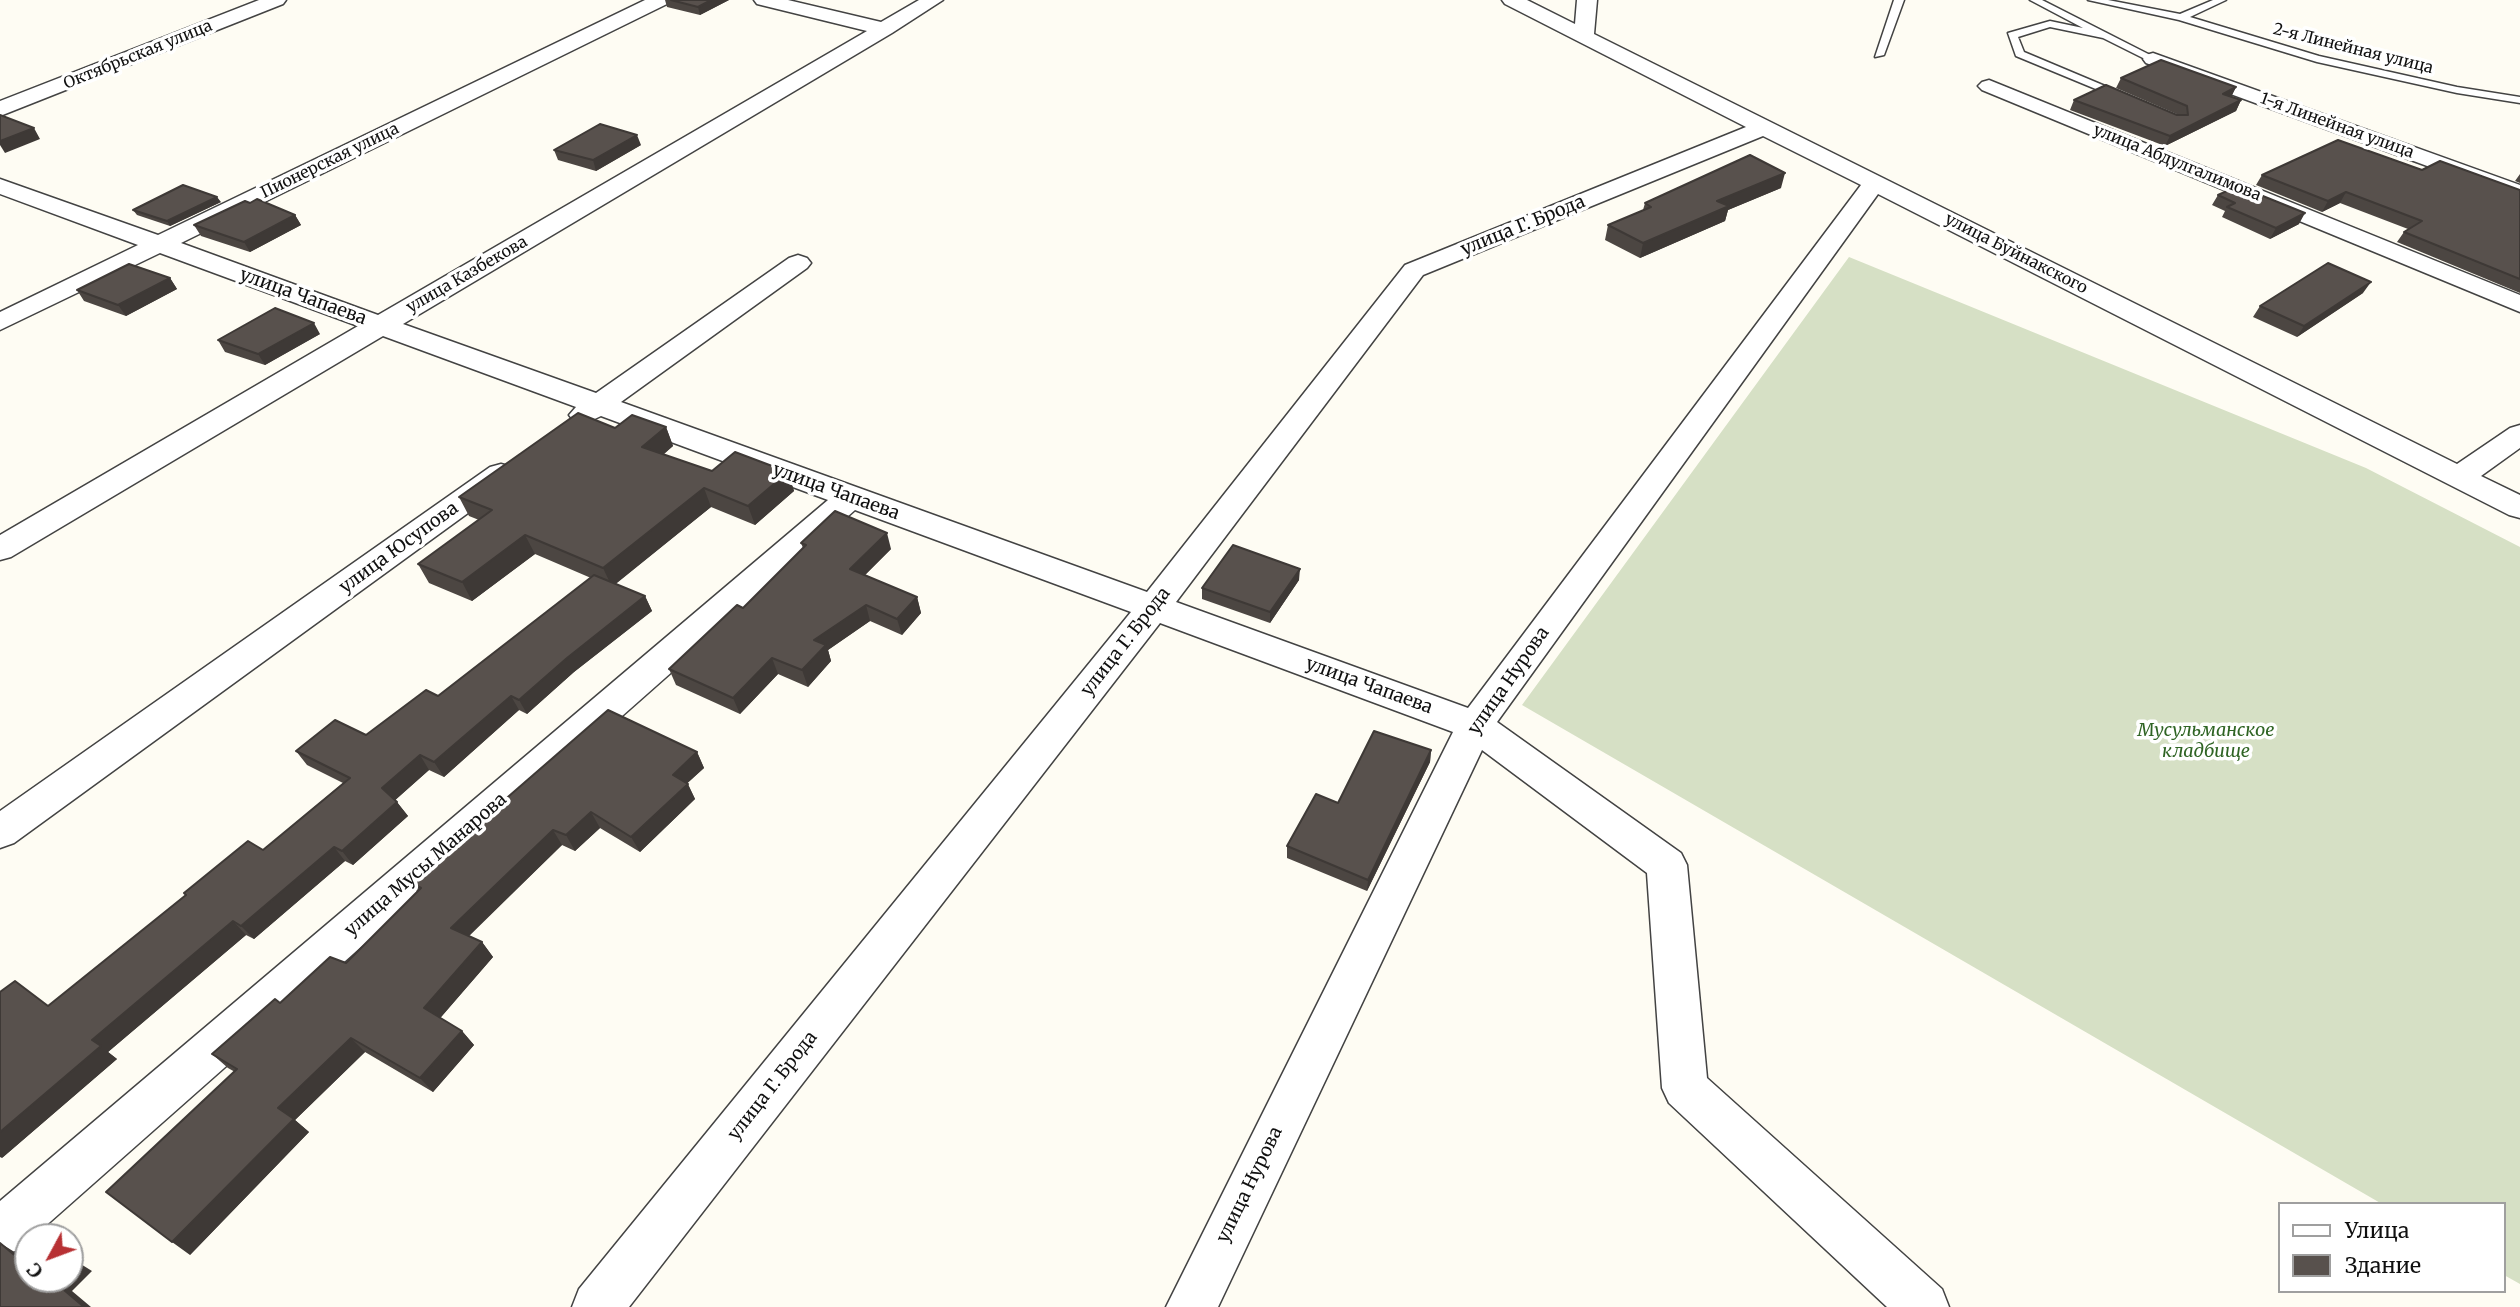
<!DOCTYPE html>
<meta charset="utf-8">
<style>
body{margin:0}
#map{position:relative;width:2520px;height:1307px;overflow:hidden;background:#fefcf3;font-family:Merriweather,serif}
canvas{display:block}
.legend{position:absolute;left:2278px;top:1202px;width:228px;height:91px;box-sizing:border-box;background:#fff;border:2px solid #9f9f9f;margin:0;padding:9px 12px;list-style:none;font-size:21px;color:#101010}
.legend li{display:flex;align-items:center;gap:14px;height:35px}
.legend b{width:35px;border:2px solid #9f9f9f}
.north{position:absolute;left:14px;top:1223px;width:70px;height:70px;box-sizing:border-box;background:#fff;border:2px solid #9f9f9f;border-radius:50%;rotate:229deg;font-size:19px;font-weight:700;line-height:28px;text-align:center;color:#101010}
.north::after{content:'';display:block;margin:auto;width:24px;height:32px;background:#b73134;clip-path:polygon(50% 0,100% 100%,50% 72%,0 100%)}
</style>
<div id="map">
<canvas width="2520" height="1307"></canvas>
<ul class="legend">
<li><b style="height:9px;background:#fff"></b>Улица</li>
<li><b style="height:19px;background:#58514d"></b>Здание</li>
</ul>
<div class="north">С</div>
</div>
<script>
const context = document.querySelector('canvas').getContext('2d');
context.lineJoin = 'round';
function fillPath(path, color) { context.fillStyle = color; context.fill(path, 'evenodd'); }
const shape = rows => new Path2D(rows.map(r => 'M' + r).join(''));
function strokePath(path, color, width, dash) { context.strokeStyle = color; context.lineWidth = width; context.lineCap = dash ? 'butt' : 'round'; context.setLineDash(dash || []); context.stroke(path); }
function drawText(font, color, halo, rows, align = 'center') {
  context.font = font + ' Merriweather,serif'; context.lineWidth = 7; context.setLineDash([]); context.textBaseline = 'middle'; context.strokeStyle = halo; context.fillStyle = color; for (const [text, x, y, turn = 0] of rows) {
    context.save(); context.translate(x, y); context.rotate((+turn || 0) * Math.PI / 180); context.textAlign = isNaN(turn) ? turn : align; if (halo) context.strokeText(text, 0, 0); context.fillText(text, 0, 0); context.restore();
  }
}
fillPath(shape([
 [1849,257,2366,468,2520,547,2520,1284,2504,1275,2504,1204,2382,1204,1522,705]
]), '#d6e0c5');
const service = shape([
 [1894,0,1904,0,1884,55,1875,57,1894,0],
 [2030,0,2042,0,2158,59,2149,61,2103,38,2050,27,2018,37,2024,52,2124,94,2125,96,2120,99,2016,56,2008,33,2050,21,2083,28,2030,0],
 [2088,0,2108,0,2180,14,2213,0,2226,0,2190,17,2319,56,2457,87,2520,97,2520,103,2457,93,2317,62,2179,20,2088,0]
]);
const minor = shape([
 [259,0,286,0,283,4,0,116,0,101,259,0],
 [645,0,670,0,667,4,181,243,378,315,867,31,757,4,754,0,788,0,881,22,919,0,943,0,892,33,403,324,596,393,789,258,798,255,807,258,811,263,807,268,621,402,1147,592,1405,265,1746,127,1505,4,1502,0,1527,0,1575,24,1577,0,1597,0,1594,34,2457,464,2510,428,2520,425,2520,448,2481,476,2520,495,2520,518,2509,515,1878,194,1497,722,1681,853,1687,865,1707,1078,1942,1289,1949,1307,1887,1307,1669,1103,1662,1088,1647,873,1482,750,1218,1307,1166,1307,1453,732,1160,623,629,1307,572,1307,579,1289,1131,612,855,510,33,1237,28,1237,28,1241,17,1250,0,1258,0,1201,828,500,601,416,584,424,574,421,569,415,576,407,383,336,11,557,0,560,0,535,358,326,160,253,0,330,0,312,138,245,0,194,0,179,158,235,645,0],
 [1763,136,1861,185,1468,708,1176,602,1423,275,1763,136],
 [2153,53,2520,185,2520,200,2146,63,2143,59,2146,55,2153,53],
 [1989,80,2520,295,2520,312,1982,90,1978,86,1982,82,1989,80],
 [501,464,512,467,516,474,512,481,14,843,0,848,0,811,490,467,501,464]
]);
strokePath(service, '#434343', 3);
strokePath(minor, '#434343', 3);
fillPath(service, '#fff');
fillPath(minor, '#fff');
fillPath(shape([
 [665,0,729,0,700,15,667,7],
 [2121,78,2236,87,2231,97,2241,100,2236,111,2165,146,2070,110,2074,100,2179,115,2116,88],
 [641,145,596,171,558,160,554,150],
 [2422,170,2520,190,2520,293,2397,242,2404,232,2408,229,2340,203,2322,212,2256,185,2262,175],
 [2520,174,2520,183,2515,181],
 [1781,188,1728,210,1725,221,1640,258,1605,240,1608,225,1643,210,1645,203],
 [2218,195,2299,224,2270,239,2222,217,2225,211,2212,205],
 [221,202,170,226,137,215,133,210],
 [295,215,301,225,250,252,201,236,194,225],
 [170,278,177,289,126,316,84,301,77,290],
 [2363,293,2297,337,2253,317,2260,306],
 [320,334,265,365,225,352,218,340],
 [666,427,673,446,663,455,712,471,788,472,794,491,755,525,711,507,615,584,645,596,652,611,574,672,527,714,519,710,444,777,429,770,395,800,408,816,353,865,345,861,254,939,246,935,108,1052,117,1059,2,1158,186,895,184,893,263,850,343,783,307,765,296,751,366,735,438,696,591,578,535,554,472,601,429,583,418,564,479,520,469,516,459,497,615,428],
 [801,543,891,549,865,575,917,597,921,613,902,635,870,621,828,650,831,661,808,687,778,674,740,714,676,685,669,669,743,608,803,548],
 [1299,580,1270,623,1202,599,1202,588],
 [1431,750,1430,762,1367,891,1287,858,1287,846,1338,803],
 [697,752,704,768,687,783,695,799,640,852,600,828,575,851,562,845,468,936,482,942,493,957,440,1018,462,1031,474,1045,433,1092,365,1052,295,1120,309,1132,190,1255,235,1072,228,1068,212,1054,280,1003,346,963,417,892,410,882]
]), '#4c4642');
fillPath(shape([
 [711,0,729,0,700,15,698,7],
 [2236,87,2231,97,2223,94],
 [2241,100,2236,111,2165,146,2170,136],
 [34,128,40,139,5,153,0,145,0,141],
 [637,135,641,145,596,171,593,160],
 [1785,173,1781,188,1728,210,1725,221,1640,258,1643,243,1717,201],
 [2346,192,2340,203,2322,212,2328,201],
 [217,197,221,202,170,226,167,221],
 [2305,213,2299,224,2270,239,2276,228],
 [295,215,301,225,250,252,244,242],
 [170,278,177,289,126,316,118,305],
 [2371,282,2363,293,2297,337,2304,326],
 [314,323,320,334,265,365,258,354],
 [666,427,673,446,649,466,642,447],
 [788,472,794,491,755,525,748,506],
 [704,488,711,507,612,587,603,568],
 [887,533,891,549,855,585,850,569],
 [525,535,535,554,472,601,462,582],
 [1300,569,1299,580,1270,623,1270,612],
 [645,596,652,611,574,672,527,714,519,700,567,658],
 [917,597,921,613,902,635,897,619],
 [866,605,870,621,828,650,831,661,808,687,802,670,814,640],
 [772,658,778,674,740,714,733,698],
 [511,696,519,710,444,777,434,762],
 [1431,750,1430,762,1367,891,1368,880],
 [697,752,704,768,680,790,673,775],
 [420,755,429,770,392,803,382,788],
 [688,784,695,799,640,852,631,837],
 [397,802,408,816,353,865,342,851],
 [591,812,600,828,575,851,566,835],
 [553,830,562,845,462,943,451,928],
 [334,847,345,861,254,939,241,926],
 [233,921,246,935,108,1052,117,1059,2,1158,0,1157,0,1132,92,1040],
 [482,942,493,957,436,1023,424,1008],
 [462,1031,474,1045,433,1092,420,1078],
 [351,1038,365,1052,295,1120,309,1132,190,1255,172,1242,278,1108],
 [0,1243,21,1256,28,1261,19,1259],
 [71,1258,92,1271,72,1291,91,1307,84,1307,51,1279,70,1279]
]), '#3e3936');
const building = shape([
 [671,0,711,0,698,7,671,0],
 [2161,60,2236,87,2223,94,2241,100,2170,136,2074,100,2106,85,2177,115,2188,115,2187,106,2121,78,2161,60],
 [0,115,34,128,0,141,0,115],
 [600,124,637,135,593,160,554,150,600,124],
 [2338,140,2422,170,2440,161,2520,190,2520,279,2404,232,2422,221,2346,192,2328,201,2262,175,2338,140],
 [1750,155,1785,173,1717,201,1729,206,1643,243,1608,225,1651,207,1645,203,1750,155],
 [183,185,217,197,167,221,133,210,183,185],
 [2238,186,2305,213,2276,228,2227,207,2235,203,2218,195,2238,186],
 [257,199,295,215,244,242,194,225,245,201,250,203,257,199],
 [2328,263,2371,282,2304,326,2260,306,2328,263],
 [129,264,170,278,118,305,77,290,129,264],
 [275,308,314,323,258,354,218,340,275,308],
 [578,413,615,428,632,415,666,427,642,447,712,471,735,452,788,472,748,506,704,488,603,568,525,535,462,582,418,564,492,510,459,497,578,413],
 [835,511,887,533,850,569,917,597,897,619,866,605,814,640,826,645,802,670,772,658,733,698,669,669,737,605,743,608,806,545,801,543,835,511],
 [1233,545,1300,569,1270,612,1202,588,1233,545],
 [594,575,645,596,567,658,519,700,511,696,434,762,420,755,382,788,397,802,342,851,334,847,241,926,233,921,92,1040,101,1046,0,1132,0,992,15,981,48,1006,186,895,184,893,248,841,263,850,350,778,296,751,335,720,366,735,426,690,438,696,594,575],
 [608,710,697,752,673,775,688,784,631,837,591,812,566,835,553,830,451,928,482,942,424,1008,462,1031,420,1078,351,1038,278,1108,294,1119,172,1242,106,1192,237,1069,212,1054,275,999,280,1003,330,957,346,963,421,888,410,882,608,710],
 [1374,731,1431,750,1368,880,1287,846,1316,794,1338,803,1374,731],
 [0,1243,19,1259,28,1250,28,1279,51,1279,84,1307,0,1307,0,1243]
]);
fillPath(building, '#58514d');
strokePath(building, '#3e3936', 2);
drawText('16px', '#101010', '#fff', [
 ["2-я Линейная улица",2353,49,14],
 ["Октябрьская улица",138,55,-22],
 ["1-я Линейная улица",2337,126,20],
 ["Пионерская улица",330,161,-26],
 ["улица Абдулгалимова",2177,163,22],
 ["улица Буйнакского",2016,254,27],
 ["улица Казбекова",467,275,-30]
]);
drawText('18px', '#101010', '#fff', [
 ["улица Г. Брода",1523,226,-22],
 ["улица Чапаева",303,297,20],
 ["улица Чапаева",836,492,20],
 ["улица Юсупова",399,548,-36],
 ["улица Г. Брода",1126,642,-52],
 ["улица Нурова",1509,681,-55],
 ["улица Чапаева",1369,686,20],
 ["улица Мусы Манарова",426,865,-41],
 ["улица Г. Брода",773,1086,-52],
 ["улица Нурова",1250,1185,-64]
]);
drawText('italic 18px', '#2f6424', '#fff', [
 ["Мусульманское",2206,731],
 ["кладбище",2206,752]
]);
</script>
